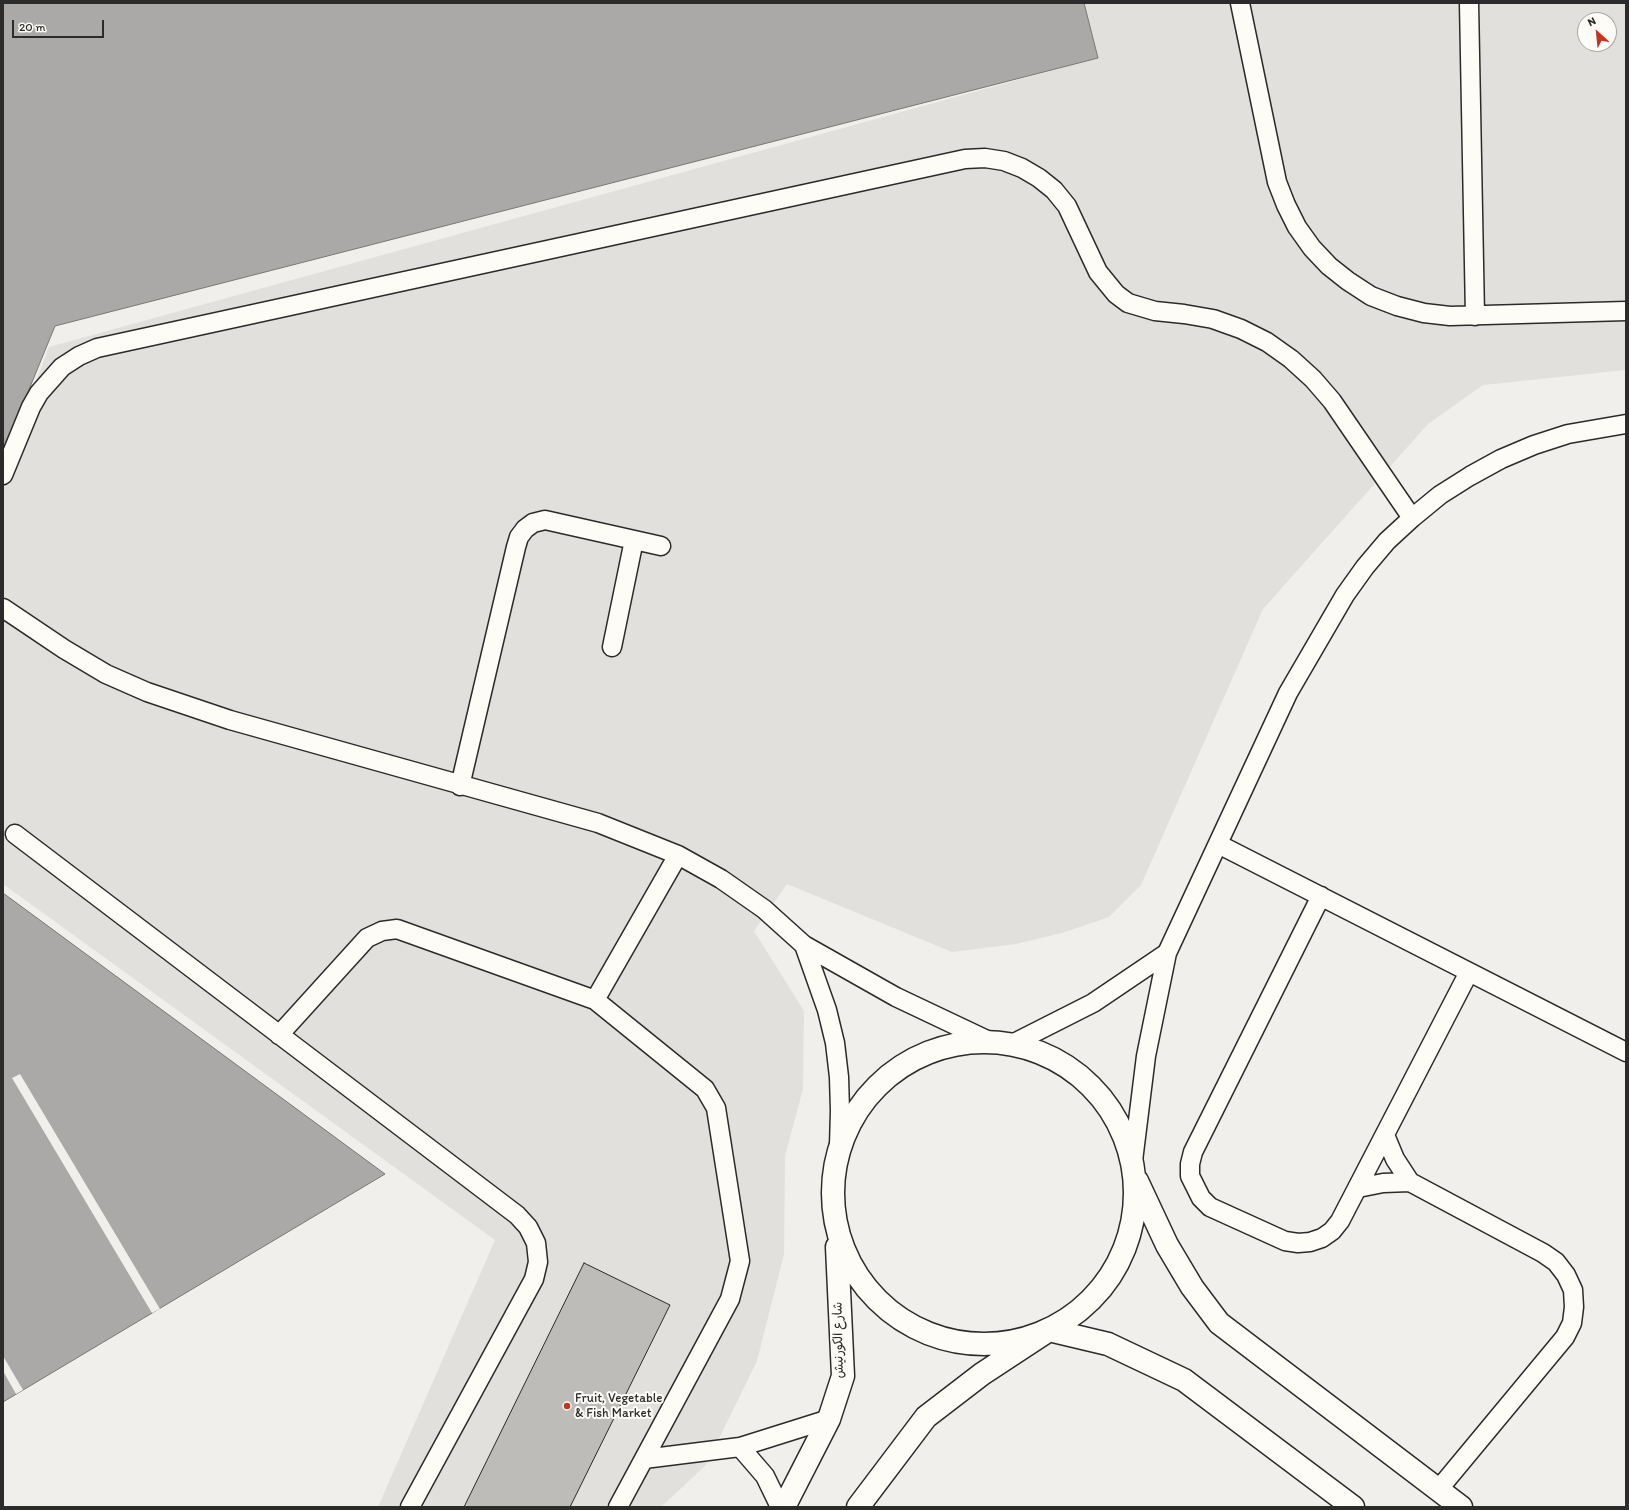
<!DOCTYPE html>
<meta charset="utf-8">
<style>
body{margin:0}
#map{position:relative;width:1629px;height:1510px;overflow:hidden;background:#f0efeb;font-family:Itim,sans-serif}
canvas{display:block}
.frame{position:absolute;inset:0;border:4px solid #2b2b2b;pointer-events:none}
.north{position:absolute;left:1577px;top:12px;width:40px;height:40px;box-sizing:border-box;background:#fdfcf7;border:1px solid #a9a8a5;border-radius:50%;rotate:333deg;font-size:11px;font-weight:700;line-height:16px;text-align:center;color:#2b2b2b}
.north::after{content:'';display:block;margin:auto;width:14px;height:18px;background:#c8321e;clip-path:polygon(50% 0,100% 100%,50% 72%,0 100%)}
.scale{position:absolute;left:12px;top:20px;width:92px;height:18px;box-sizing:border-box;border:2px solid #2b2b2b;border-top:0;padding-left:5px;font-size:12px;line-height:14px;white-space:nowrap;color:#2b2b2b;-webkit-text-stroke:3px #fdfcf7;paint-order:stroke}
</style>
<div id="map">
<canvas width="1629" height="1510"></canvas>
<div class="frame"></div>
<div class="north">N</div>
<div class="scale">20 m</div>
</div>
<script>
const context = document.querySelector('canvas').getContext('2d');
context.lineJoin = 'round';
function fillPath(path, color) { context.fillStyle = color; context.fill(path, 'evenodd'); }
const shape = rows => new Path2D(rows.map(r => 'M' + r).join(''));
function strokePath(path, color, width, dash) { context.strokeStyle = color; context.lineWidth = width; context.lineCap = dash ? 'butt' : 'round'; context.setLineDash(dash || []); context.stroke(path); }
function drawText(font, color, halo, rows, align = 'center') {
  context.font = font + ' Itim,"Playpen Sans Arabic",sans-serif'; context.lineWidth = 4; context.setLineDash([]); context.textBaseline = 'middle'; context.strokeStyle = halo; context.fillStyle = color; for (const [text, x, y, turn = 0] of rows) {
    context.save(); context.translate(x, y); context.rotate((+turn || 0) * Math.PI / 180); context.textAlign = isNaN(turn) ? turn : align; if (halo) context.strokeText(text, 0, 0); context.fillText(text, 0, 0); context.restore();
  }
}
fillPath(shape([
 [1084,3,1626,3,1626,370,1483,385,1428,424,1263,609,1141,885,1109,917,1062,933,1016,944,952,952,787,884,754,931,804,1011,803,1089,785,1156,784,1254,757,1361,706,1465,661,1507,378,1507,495,1240,3,884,3,465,49,347,1097,58],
 [1585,20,1609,20,1609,44,1585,44]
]), '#e1e0dc');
const water = shape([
 [3,3,1084,3,1098,58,55,326,3,453,3,3],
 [3,893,385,1174,3,1402,3,893]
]);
fillPath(water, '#aaa9a7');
strokePath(water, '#777775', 1);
fillPath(shape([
 [20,1074,160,1309,152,1313,12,1078],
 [3,1356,23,1390,16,1394,3,1371]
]), '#f0efeb');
const building = shape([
 [584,1263,670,1305,570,1507,464,1507,584,1263]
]);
fillPath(building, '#bdbcb8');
strokePath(building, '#2b2b2b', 1);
const lane = shape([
 [1240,3,1277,182,1286,205,1297,227,1312,248,1329,266,1348,281,1371,296,1397,306,1424,313,1450,316,1626,311],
 [1469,3,1475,316],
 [3,475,31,407,39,393,62,367,79,356,97,348,965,159,985,158,1004,161,1022,168,1039,178,1054,190,1067,206,1098,272,1116,294,1128,303,1155,311,1184,314,1213,319,1241,329,1267,342,1291,359,1313,379,1332,401,1412,518],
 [3,608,64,649,106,674,147,692,230,720,598,823,678,855,721,879,764,909,804,945,896,997,991,1042],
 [612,647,634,540],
 [460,786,516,547,519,537,525,529,533,523,545,520,661,546],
 [15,834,517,1215,528,1227,536,1243,538,1262,534,1279,410,1507],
 [1218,844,1626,1052],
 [1321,896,1193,1152,1190,1164,1190,1176,1201,1198,1210,1207,1285,1241,1298,1243,1310,1242,1322,1238,1332,1231,1340,1221,1469,972],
 [804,945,827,1010,835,1043,839,1077,840,1111,839,1146],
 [595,1000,678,855],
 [279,1035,367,938,382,931,397,929,595,1000,705,1089,716,1108,740,1261,730,1299,618,1507],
 [1012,1044,1093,1003,1167,953],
 [1385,1135,1395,1159,1410,1182,1543,1253,1556,1262,1566,1275,1573,1290,1574,1307,1572,1323,1565,1337,1438,1490],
 [1133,1161,1146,1056,1167,953,1288,693,1345,595,1365,567,1387,541,1412,518,1440,495,1470,476,1501,459,1534,445,1568,434,1626,424],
 [1358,1188,1383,1183,1410,1182],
 [740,1447,765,1476,780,1507],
 [644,1459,740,1447,829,1419]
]);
const primary = shape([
 '833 1193a151 151 0 1 1 302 0a151 151 0 1 1-302 0Z',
 [1137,1181,1167,1245,1192,1287,1219,1323,1461,1507],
 [784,1507,829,1419,843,1376,837,1247],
 [858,1507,926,1417,982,1374,1049,1330,1108,1344,1184,1380,1353,1507]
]);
strokePath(lane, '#2b2b2b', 21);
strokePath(primary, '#2b2b2b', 25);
strokePath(lane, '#fdfcf7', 18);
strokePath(primary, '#fdfcf7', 22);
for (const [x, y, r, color] of [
 [567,1406,4,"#c8321e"]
]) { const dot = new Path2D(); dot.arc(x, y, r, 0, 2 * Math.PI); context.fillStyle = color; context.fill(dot); strokePath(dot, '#fdfcf7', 1.5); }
drawText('13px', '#2b2b2b', '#fdfcf7', [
 ["شارع الكورنيش",839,1340,-91]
]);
drawText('13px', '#2b2b2b', '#fdfcf7', [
 ["Fruit, Vegetable",575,1399],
 ["& Fish Market",575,1414]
], 'left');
</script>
